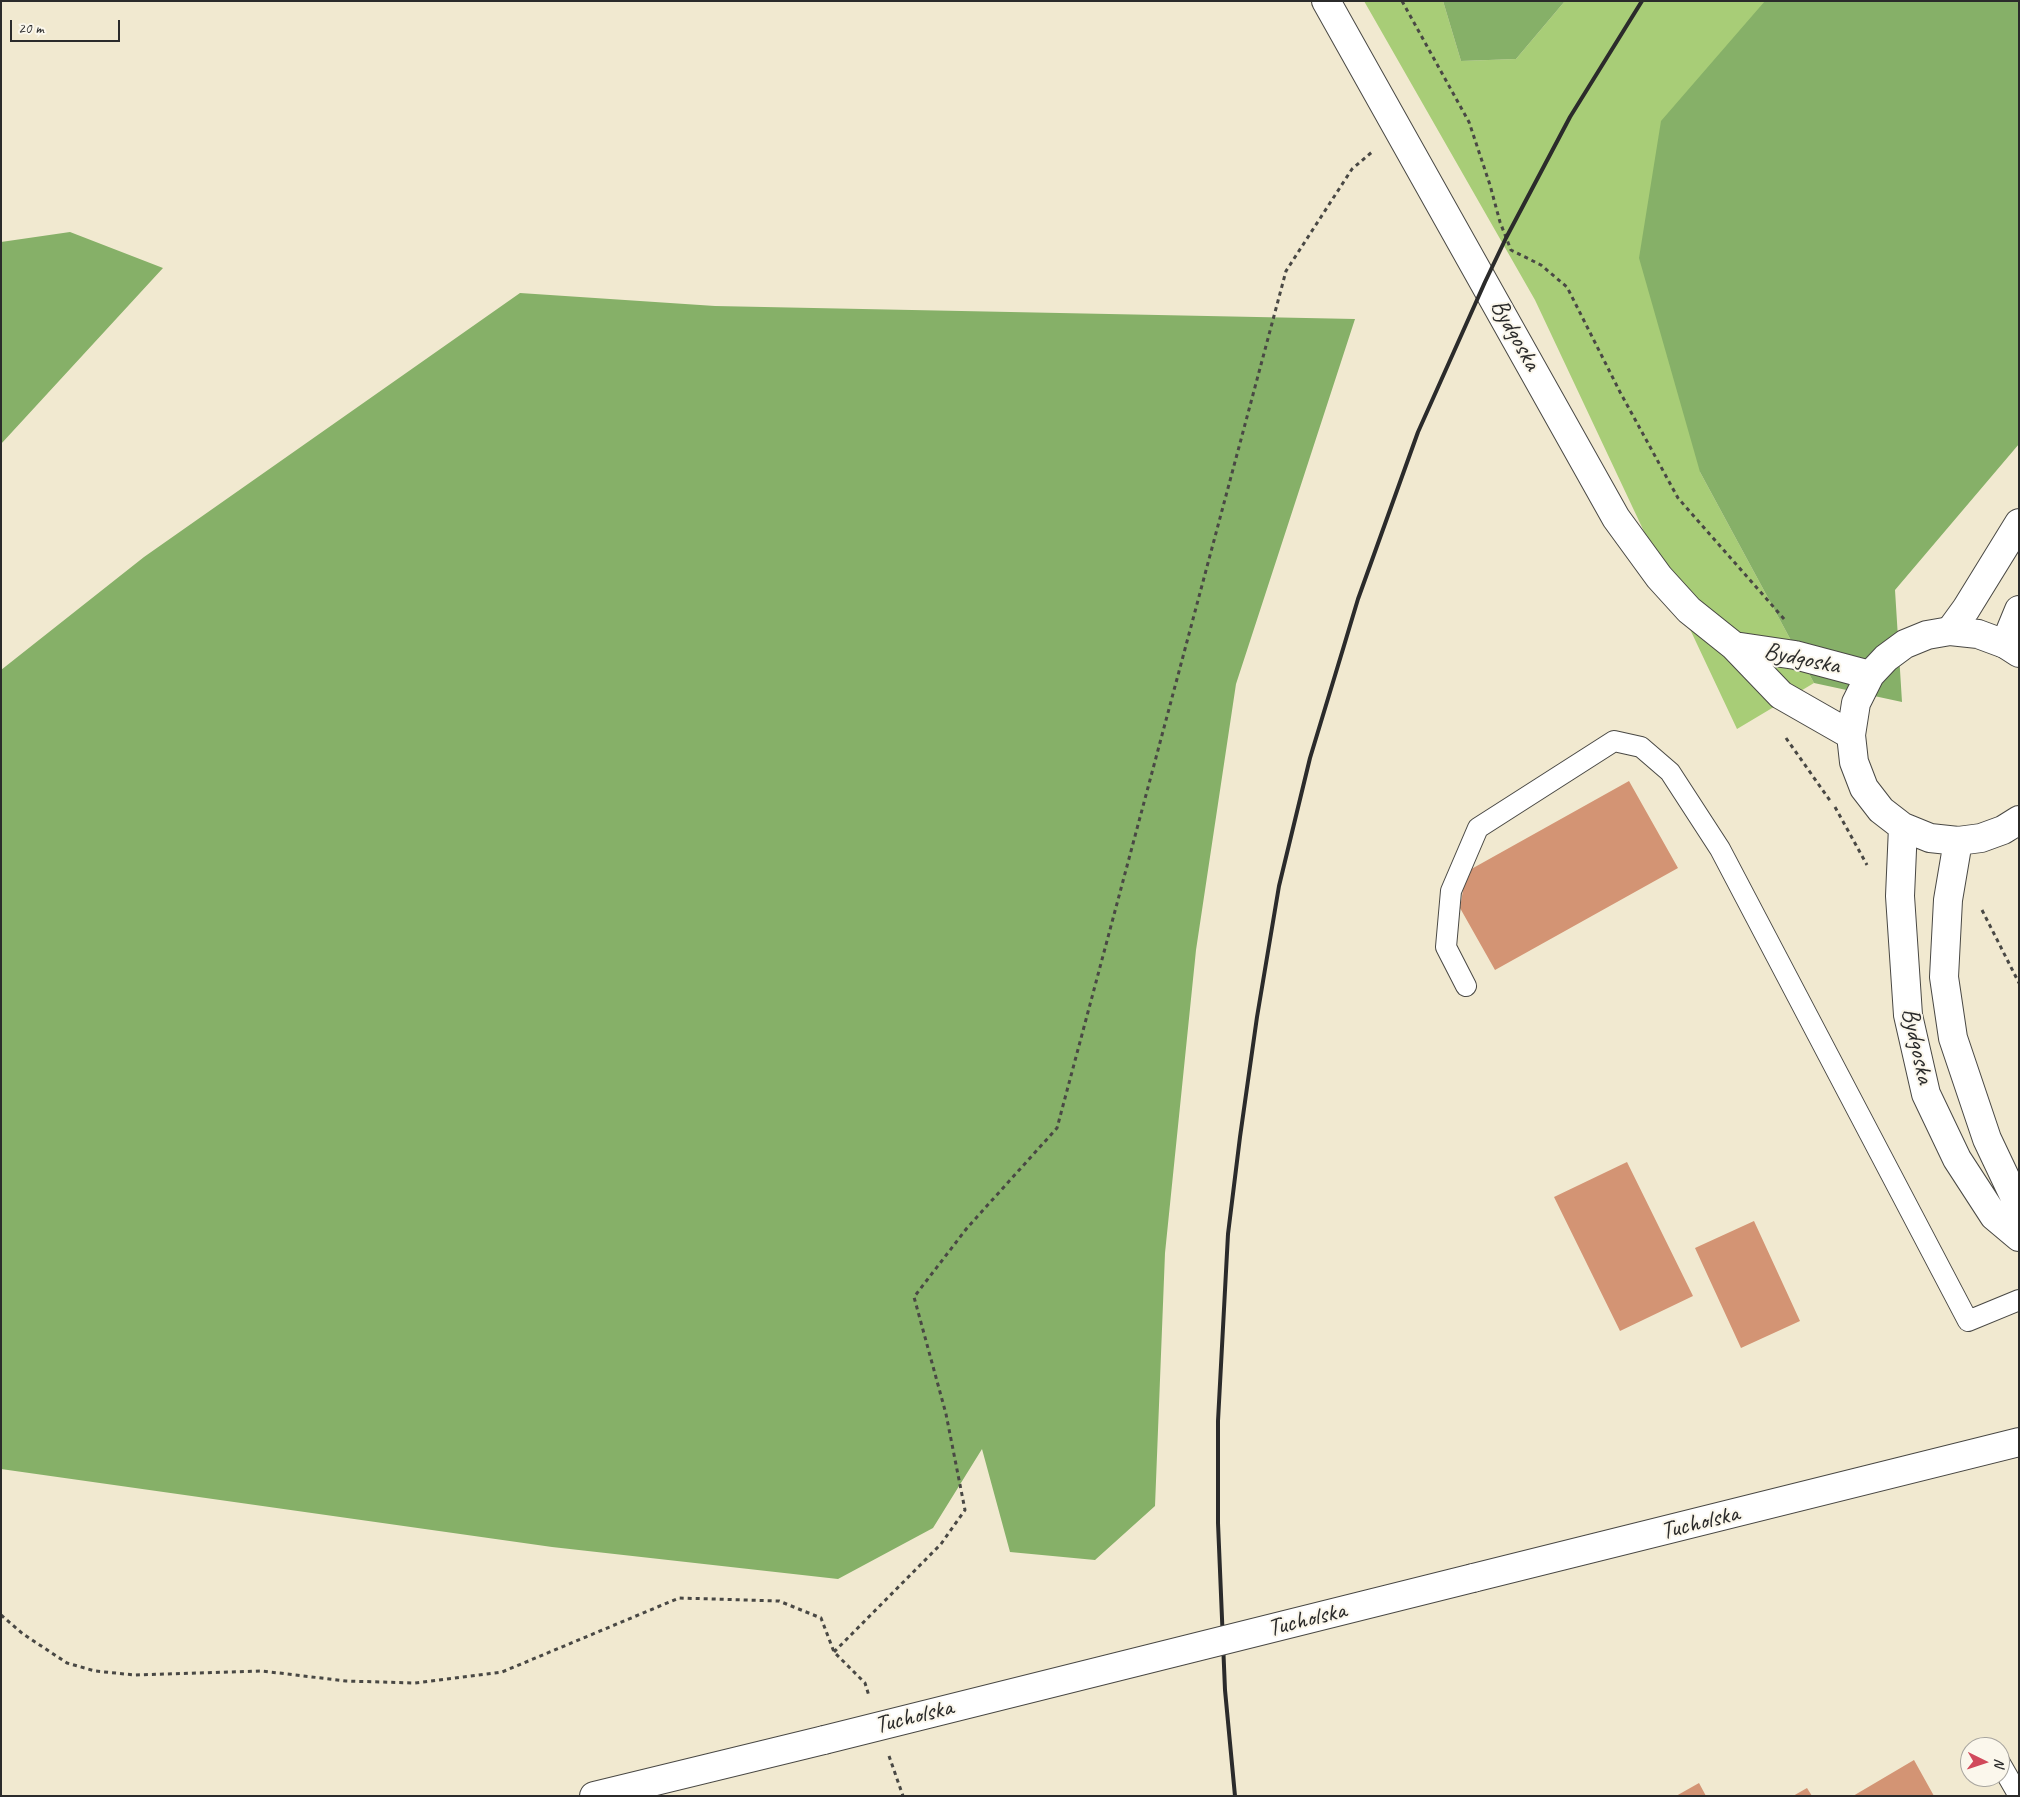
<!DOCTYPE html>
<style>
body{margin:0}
#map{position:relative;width:2020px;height:1797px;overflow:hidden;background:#f1e9d0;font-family:Caveat,sans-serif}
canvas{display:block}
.frame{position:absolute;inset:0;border:2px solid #2b2b2b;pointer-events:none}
.north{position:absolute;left:1960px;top:1737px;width:50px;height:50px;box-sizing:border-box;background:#fbf7ec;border:1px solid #a8a59f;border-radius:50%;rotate:94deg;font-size:14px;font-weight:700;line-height:20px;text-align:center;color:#2b2b2b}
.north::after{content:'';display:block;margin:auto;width:18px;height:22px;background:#d1495b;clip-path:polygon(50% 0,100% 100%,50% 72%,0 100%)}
.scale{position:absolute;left:10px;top:20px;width:110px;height:22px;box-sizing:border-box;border:2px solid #2b2b2b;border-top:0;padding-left:6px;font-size:15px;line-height:18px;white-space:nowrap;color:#2b2b2b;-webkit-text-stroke:4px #fbf7ec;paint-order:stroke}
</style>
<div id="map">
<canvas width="2020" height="1797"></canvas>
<div class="frame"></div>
<div class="north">N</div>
<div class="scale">20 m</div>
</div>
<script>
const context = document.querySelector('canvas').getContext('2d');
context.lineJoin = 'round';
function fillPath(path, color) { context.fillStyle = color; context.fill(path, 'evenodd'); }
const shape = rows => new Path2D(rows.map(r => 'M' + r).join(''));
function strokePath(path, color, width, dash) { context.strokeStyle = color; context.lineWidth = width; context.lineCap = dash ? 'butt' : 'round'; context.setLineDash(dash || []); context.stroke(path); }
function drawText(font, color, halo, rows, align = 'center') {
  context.font = font + ' Caveat,sans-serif'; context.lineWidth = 4; context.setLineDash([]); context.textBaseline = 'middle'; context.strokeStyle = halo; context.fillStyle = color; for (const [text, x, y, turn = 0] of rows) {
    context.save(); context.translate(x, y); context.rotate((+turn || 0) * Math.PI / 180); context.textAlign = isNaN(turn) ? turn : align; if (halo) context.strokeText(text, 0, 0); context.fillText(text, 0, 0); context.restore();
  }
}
fillPath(shape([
 [1364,1,1443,1,1461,61,1516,59,1565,1,1765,1,1763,5,1700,472,1814,683,1737,729,1535,300]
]), '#a8cd77');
fillPath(shape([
 [1443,1,1565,1,1516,59,1461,61],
 [1765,1,2019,1,2019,444,1895,590,1902,702,1814,683,1700,472,1639,258,1661,121],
 [70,232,163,268,1,444,1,242],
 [520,293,715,306,1355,319,1236,684,1196,950,1165,1253,1155,1506,1095,1560,1010,1552,982,1449,933,1528,838,1579,552,1547,1,1469,1,670,144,557]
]), '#86b068');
fillPath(shape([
 [1629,781,1678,868,1495,970,1460,908,1466,872],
 [1627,1162,1693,1296,1620,1331,1554,1197],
 [1754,1221,1800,1321,1741,1348,1695,1248],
 [1914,1760,1934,1796,1853,1796],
 [1699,1783,1706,1796,1676,1796],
 [1807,1788,1812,1796,1793,1796]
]), '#d39474');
const lane = shape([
 [1466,986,1446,947,1451,891,1478,828,1614,741,1641,747,1670,772,1720,849,1968,1321,2019,1300],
 [2000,1763,2019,1796]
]);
const street = shape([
 [1950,631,1966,609,2019,523],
 [2005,644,2019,610]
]);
const secondary = shape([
 [1326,1,1616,518,1659,577,1689,610,1734,646,1781,695,1851,735],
 [1734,646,1795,655,1870,675],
 [2019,653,2005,644,1978,634,1950,631,1927,635,1905,644,1886,658,1870,675,1856,703,1851,735,1854,762,1864,788,1881,810,1903,827,1930,838,1958,841,1981,838,2003,830,2019,820],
 [1903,827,1900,896,1908,1015,1926,1094,1957,1159,1994,1216,2019,1237],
 [1958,841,1948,900,1944,977,1953,1038,1987,1139,2015,1198,2019,1217]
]);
const primary = shape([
 [1473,1578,2019,1442],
 [594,1796,824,1740]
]);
strokePath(lane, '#494844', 22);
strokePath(street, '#494844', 30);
strokePath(secondary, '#494844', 30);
strokePath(primary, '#494844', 30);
strokePath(shape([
 [1402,1,1469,122,1490,185,1500,222,1511,250,1541,265,1567,287,1620,392,1678,498,1785,620],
 [1786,738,1831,802],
 [1835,807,1867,865],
 [1982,910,2019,983],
 [1,1615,23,1634,67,1663,95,1671,135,1675,262,1671,346,1681,415,1683,502,1672,679,1598,779,1601,821,1618,834,1652,865,1683,869,1696],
 [834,1652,941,1544,965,1510,946,1414,914,1297,967,1228,1057,1128,1286,271,1352,169,1372,152],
 [889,1756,903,1796]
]), '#494844', 3, [4, 4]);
strokePath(lane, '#fff', 20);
strokePath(street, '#fff', 28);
strokePath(secondary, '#fff', 28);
strokePath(primary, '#fff', 28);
strokePath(shape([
 [1235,1796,1225,1690,1218,1523,1218,1421,1228,1234,1240,1137,1257,1017,1279,886,1310,758,1343,649,1358,599,1418,432,1485,282,1506,238,1570,117,1642,1]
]), '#2b2b2b', 4);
const primaryBridge = shape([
 [824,1740,1473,1578]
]);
strokePath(primaryBridge, '#494844', 30, []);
strokePath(primaryBridge, '#fff', 28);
drawText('25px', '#2b2b2b', '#fbf7ec', [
 ["Bydgoska",1515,335,61],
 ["Bydgoska",1802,659,12],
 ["Bydgoska",1917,1046,78],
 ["Tucholska",1700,1523,-14],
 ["Tucholska",1307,1620,-14],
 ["Tucholska",914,1717,-14]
]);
</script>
